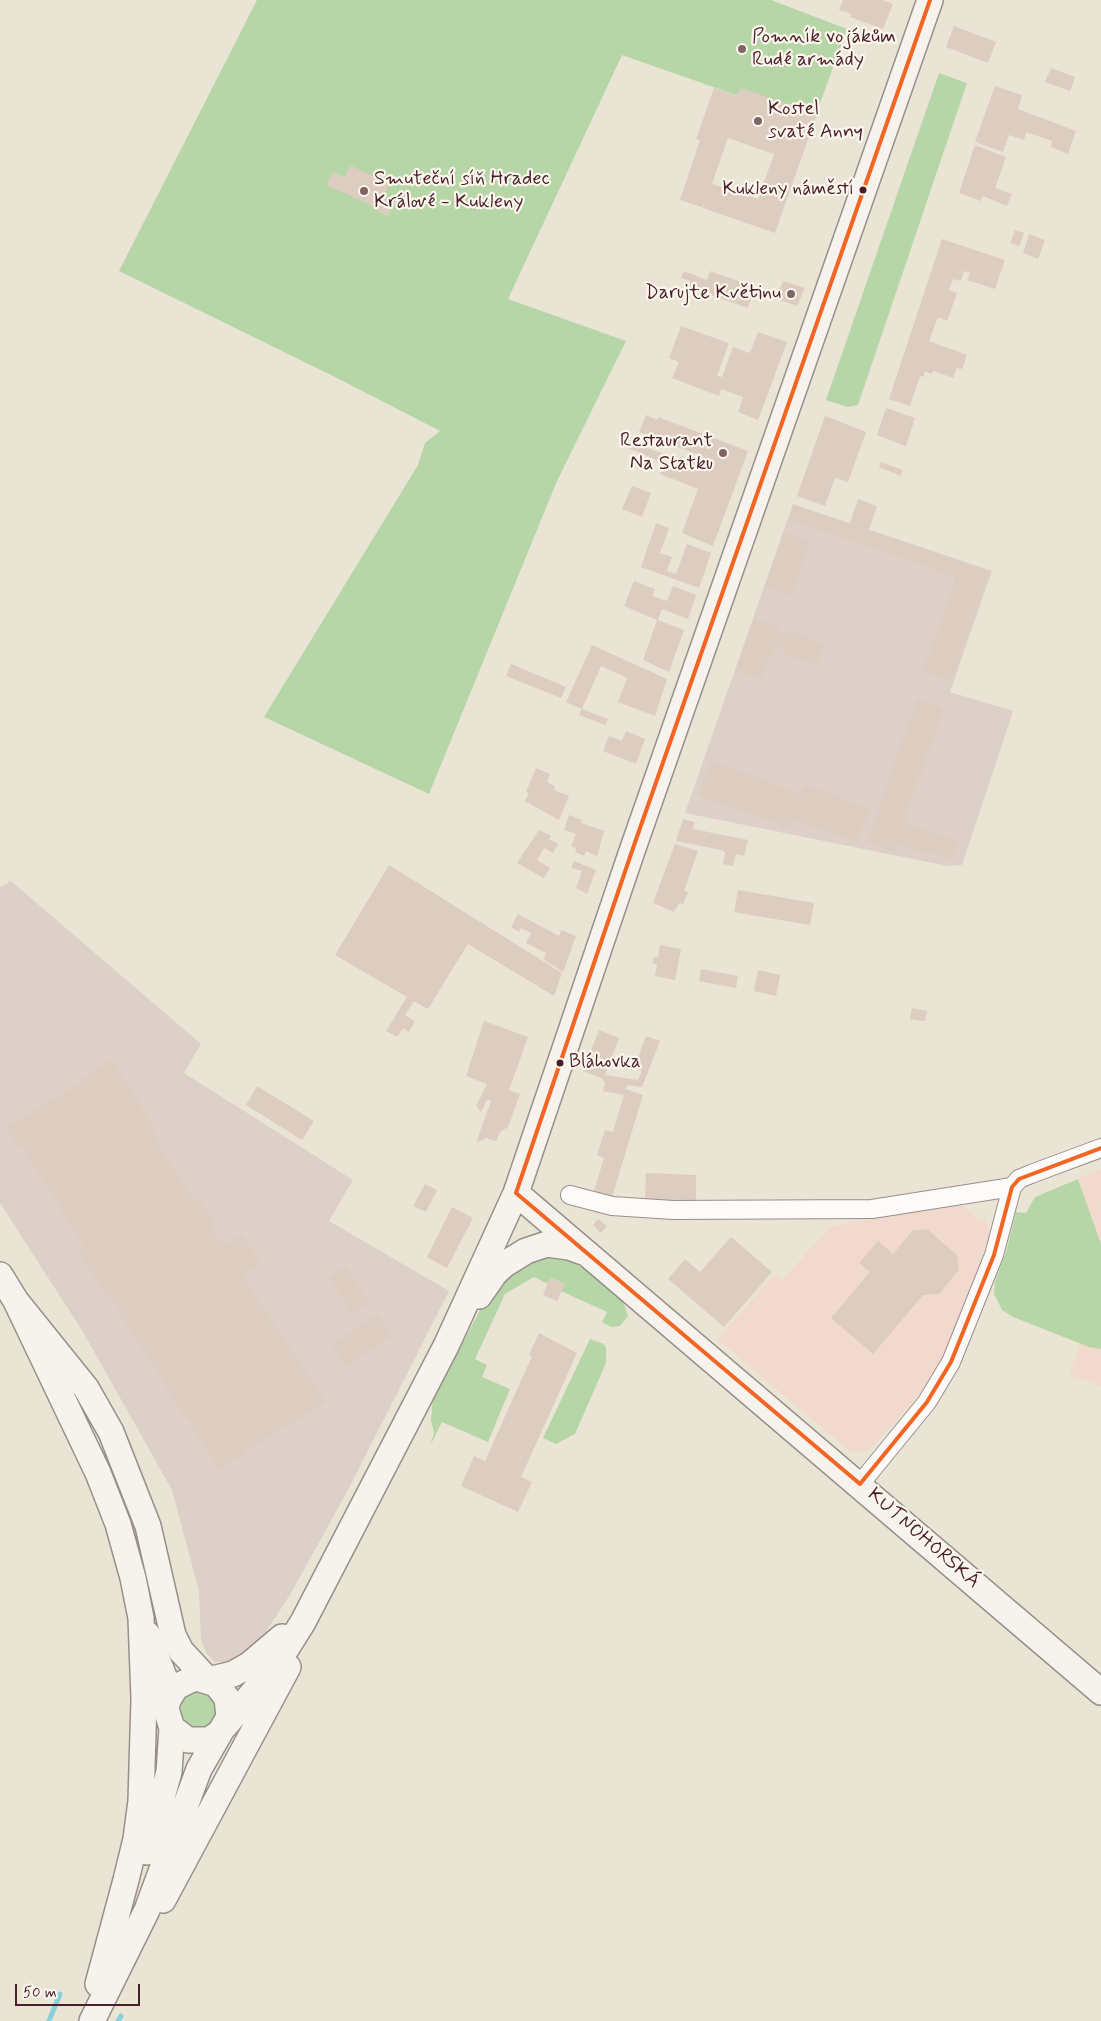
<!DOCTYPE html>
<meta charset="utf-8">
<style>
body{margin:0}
#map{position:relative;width:1101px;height:2021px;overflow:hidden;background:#eae4d5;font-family:Mynerve,sans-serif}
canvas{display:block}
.scale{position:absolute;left:15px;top:1984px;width:125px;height:22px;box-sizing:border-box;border:2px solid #4a1f2b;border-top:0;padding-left:6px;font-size:15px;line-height:18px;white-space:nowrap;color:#4a1f2b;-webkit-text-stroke:4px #fbf7ec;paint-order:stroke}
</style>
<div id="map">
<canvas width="1101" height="2021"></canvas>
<div class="scale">50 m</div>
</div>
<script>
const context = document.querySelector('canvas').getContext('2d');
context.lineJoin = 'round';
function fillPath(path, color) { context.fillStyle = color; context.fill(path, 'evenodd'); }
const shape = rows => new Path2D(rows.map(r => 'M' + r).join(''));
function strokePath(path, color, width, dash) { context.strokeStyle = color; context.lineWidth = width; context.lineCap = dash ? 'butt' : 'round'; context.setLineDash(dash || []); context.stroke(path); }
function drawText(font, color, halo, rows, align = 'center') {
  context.font = font + ' Mynerve,sans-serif'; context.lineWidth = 4.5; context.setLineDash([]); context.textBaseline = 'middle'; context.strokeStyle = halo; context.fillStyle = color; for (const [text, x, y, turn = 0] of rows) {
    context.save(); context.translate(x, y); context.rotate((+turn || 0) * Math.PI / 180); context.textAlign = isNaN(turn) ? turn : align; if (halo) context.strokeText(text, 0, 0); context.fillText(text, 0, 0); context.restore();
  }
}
fillPath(shape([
 [1101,1169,1101,1247,1079,1178],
 [958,1204,970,1211,978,1220,984,1218,991,1232,943,1361,930,1382,874,1446,866,1451,852,1453,717,1339,775,1274,782,1280,831,1226],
 [1101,1288,1101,1387,1069,1374]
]), '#f1dacd');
fillPath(shape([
 [793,504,992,571,950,692,1013,711,962,865,948,866,685,813],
 [11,881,201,1044,184,1073,353,1180,329,1221,449,1291,349,1488,291,1593,262,1638,245,1654,230,1662,215,1662,206,1653,201,1639,199,1591,172,1490,83,1332,0,1203,0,887]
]), '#ddd0c9');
fillPath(shape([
 [257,0,771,0,847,29,816,114,736,95,622,55,508,299,626,341,557,481,429,794,264,717,418,465,425,443,440,431,339,379,119,271],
 [939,73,967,83,858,405,848,407,826,400],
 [1078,1179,1101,1244,1101,1349,1089,1347,1013,1317,1002,1310,994,1294,995,1281,1007,1249,1016,1212,1026,1213,1035,1197],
 [539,1255,564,1258,590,1272,623,1301,628,1316,620,1326,611,1327,602,1322,607,1312,561,1291,564,1284,551,1278,548,1284,534,1277,505,1294,475,1359,487,1365,482,1377,510,1389,488,1442,442,1422,430,1446,434,1433,431,1420,433,1399,483,1304,501,1282],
 [590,1339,604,1344,606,1348,606,1363,575,1434,556,1444,543,1438],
 '181 1709a18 18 0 1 1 36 0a18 18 0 1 1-36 0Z'
]), '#b6d6a7');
strokePath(shape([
 [49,2021,60,1994],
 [118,2021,121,2016]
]), '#89d0db', 5);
fillPath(shape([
 [843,0,883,0,893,4,883,29,850,17,852,14,839,10],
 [954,26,996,42,988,63,946,47],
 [1051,68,1075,77,1070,91,1045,82],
 [995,86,1022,95,1018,109,1076,131,1068,154,1051,147,1052,141,1026,132,1024,140,1009,135,1003,152,975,142],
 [714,88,736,95,741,88,817,114,775,233,703,208,705,202,702,207,680,200,700,140,696,139],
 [728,138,774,154,758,199,712,184],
 [975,145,1006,157,995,188,1012,194,1007,206,983,196,981,201,959,193],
 [350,165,389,184,383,196,395,202,388,216,375,210,376,207,326,185,333,172,345,177],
 [1015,230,1024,233,1019,246,1010,243],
 [1029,234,1045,240,1038,259,1023,253],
 [942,239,1005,260,995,289,967,280,970,273,964,271,961,281,953,279,949,290,957,293,947,321,938,317,929,341,967,355,962,369,957,368,953,378,934,371,931,374,925,371,923,377,920,376,910,406,889,399],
 [684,271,707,280,710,271,755,287,748,308,688,287,690,281,681,278],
 [783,281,805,288,797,306,777,299],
 [681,326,729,343,717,376,722,377,733,347,750,353,758,332,787,342,758,420,738,412,743,397,721,389,719,396,672,378,679,362,669,358],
 [886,408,915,418,906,446,877,435],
 [646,415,657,420,658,417,748,451,713,546,682,533,698,489,660,474,664,463,628,448,631,439,636,441,635,444,679,459,681,456,702,464,704,457,639,432],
 [825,416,866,432,848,482,835,478,825,506,797,496],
 [881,462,903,470,901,476,879,467],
 [632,486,651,493,642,517,622,509],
 [858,499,877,506,869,530,850,523],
 [794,505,989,571,952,680,923,671,955,577,788,520],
 [656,523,669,528,660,553,672,557,667,571,676,574,687,544,711,553,699,588,641,567],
 [784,531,810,541,792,595,765,586],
 [634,581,655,589,652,596,667,601,673,586,696,595,688,619,662,609,658,620,684,630,669,672,643,660,657,620,624,606],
 [754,619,780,628,779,631,789,635,790,631,825,644,817,665,783,653,784,649,774,646,761,680,735,671],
 [592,645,667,679,655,716,618,702,627,678,601,666,582,709,566,702],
 [511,664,566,687,561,698,506,676],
 [917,699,943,708,904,822,958,841,951,860,926,851,925,854,897,844,894,851,867,842],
 [582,709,608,719,605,725,579,715],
 [626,731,645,739,636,764,603,751,609,736,622,741],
 [710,761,801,793,804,785,870,808,857,843,793,820,789,828,698,795],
 [536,768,550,774,547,782,555,786,554,790,569,796,559,820,525,801,529,793,526,792],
 [569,815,582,820,581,823,604,831,597,856,586,851,584,856,575,852,576,848,571,846,576,834,564,830],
 [683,819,695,822,693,829,748,840,744,856,736,854,733,866,723,864,725,852,721,850,676,841],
 [539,830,551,836,549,839,558,844,553,853,544,848,537,860,550,868,544,878,517,863],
 [675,844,698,851,684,891,688,892,683,904,679,903,674,912,653,903],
 [574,861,596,870,587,894,576,888,582,871,571,868],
 [389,865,562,973,554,996,468,944,428,1009,414,1001,405,1015,415,1022,409,1032,403,1028,397,1037,386,1031,407,997,335,955],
 [738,890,814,903,810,925,734,912],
 [518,914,559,936,561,930,576,936,563,972,543,959,546,953,526,943,531,933,521,928,519,932,511,927],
 [660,945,681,949,675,980,655,976,657,964,652,963,654,957,658,957],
 [701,969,738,976,736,988,699,981],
 [758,970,780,975,776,996,754,991],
 [912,1008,927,1011,925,1021,910,1019],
 [484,1021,528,1037,509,1090,520,1094,508,1127,500,1132,496,1141,486,1138,476,1143,491,1101,487,1100,481,1112,476,1106,487,1084,466,1076],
 [599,1030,619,1038,605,1075,638,1080,642,1071,634,1068,646,1036,660,1041,642,1087,627,1085,625,1089,643,1095,612,1197,594,1191,604,1158,597,1155,605,1130,613,1132,624,1095,603,1091,605,1083,603,1079,583,1071],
 [111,1059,157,1131,152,1134,195,1202,200,1199,217,1226,212,1229,224,1246,242,1235,261,1263,242,1275,326,1403,246,1450,248,1452,219,1470,193,1429,194,1428,187,1417,185,1418,160,1378,162,1377,118,1313,121,1312,109,1295,107,1296,78,1250,84,1246,21,1146,19,1148,6,1127,81,1082,79,1080],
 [257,1086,314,1121,302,1140,246,1105],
 [646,1173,696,1175,696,1202,645,1201],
 [425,1184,437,1190,426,1212,413,1206],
 [452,1207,473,1218,447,1268,427,1257],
 [598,1219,607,1226,601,1233,593,1225],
 [927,1229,957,1255,959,1270,939,1294,923,1295,873,1354,831,1318,870,1272,859,1263,878,1241,893,1254,912,1231],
 [731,1237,772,1272,724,1327,668,1279,685,1259,700,1272],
 [346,1266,369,1303,352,1314,329,1277],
 [550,1278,565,1284,557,1301,543,1295],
 [378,1314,392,1335,346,1366,332,1345],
 [539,1333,577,1353,521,1477,532,1482,518,1512,461,1486,474,1456,485,1461,532,1356,529,1355]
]), '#dccdc0');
const street = shape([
 [570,1195,612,1206,673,1210,872,1209,1012,1187],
 [860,1484,927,1402,951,1362,994,1255,1012,1187,1019,1179,1031,1174,1101,1148]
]);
const secondary = shape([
 [516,1193,1101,1692],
 [0,1275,16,1301,86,1388,111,1432,148,1526,173,1635,181,1651,208,1680],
 [479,1296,495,1273,505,1264,526,1251,547,1244,569,1247,583,1252],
 [16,1301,98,1473,118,1524,133,1578,141,1618,144,1699,141,1801,136,1839,126,1880,98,1984],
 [147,1634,165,1679,168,1700],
 [208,1680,233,1674,249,1665,282,1637],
 [225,1726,276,1665,303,1622,446,1346,516,1193,632,851,930,0],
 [147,1852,169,1772,172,1728],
 [163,1900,288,1667],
 [92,2021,147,1910,199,1769,229,1717,227,1698,216,1684,197,1678,190,1680,176,1687,168,1700,166,1709,172,1728,188,1740,209,1740,218,1734]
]);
strokePath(street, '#998f89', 20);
strokePath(secondary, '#998f89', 28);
strokePath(street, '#fcfbf9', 18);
strokePath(secondary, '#f6f2ee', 25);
strokePath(shape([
 [930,0,632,851,516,1193,860,1484,927,1402,951,1362,994,1255,1012,1187,1019,1179,1101,1148]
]), '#f26522', 4);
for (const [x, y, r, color] of [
 [742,49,5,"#826466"],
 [758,121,5,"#826466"],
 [863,190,4.5,"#4a1f2b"],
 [364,191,5,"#826466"],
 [791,294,5,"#826466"],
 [723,453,5,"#826466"],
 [560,1063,4.5,"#4a1f2b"]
]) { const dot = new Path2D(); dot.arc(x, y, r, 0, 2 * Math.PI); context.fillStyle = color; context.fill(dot); strokePath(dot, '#fbf7ec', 2); }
drawText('19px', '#4a1f2b', '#fbf7ec', [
 ["Kukleny náměstí",854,190],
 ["Bláhovka",569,1063,"left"]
], 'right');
drawText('20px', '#4a1f2b', '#fbf7ec', [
 ["Pomník vojákům",752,38],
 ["Rudé armády",752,61],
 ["Kostel",768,110],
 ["svaté Anny",768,133],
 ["Smuteční síň Hradec",374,180],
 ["Králové - Kukleny",374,203],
 ["Darujte Květinu",781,294,"right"],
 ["Restaurant",713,442,"right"],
 ["Na Statku",713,465,"right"]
], 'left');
drawText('20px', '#4a1f2b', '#fbf7ec', [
 ["KUTNOHORSKÁ",923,1539,41]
]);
</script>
